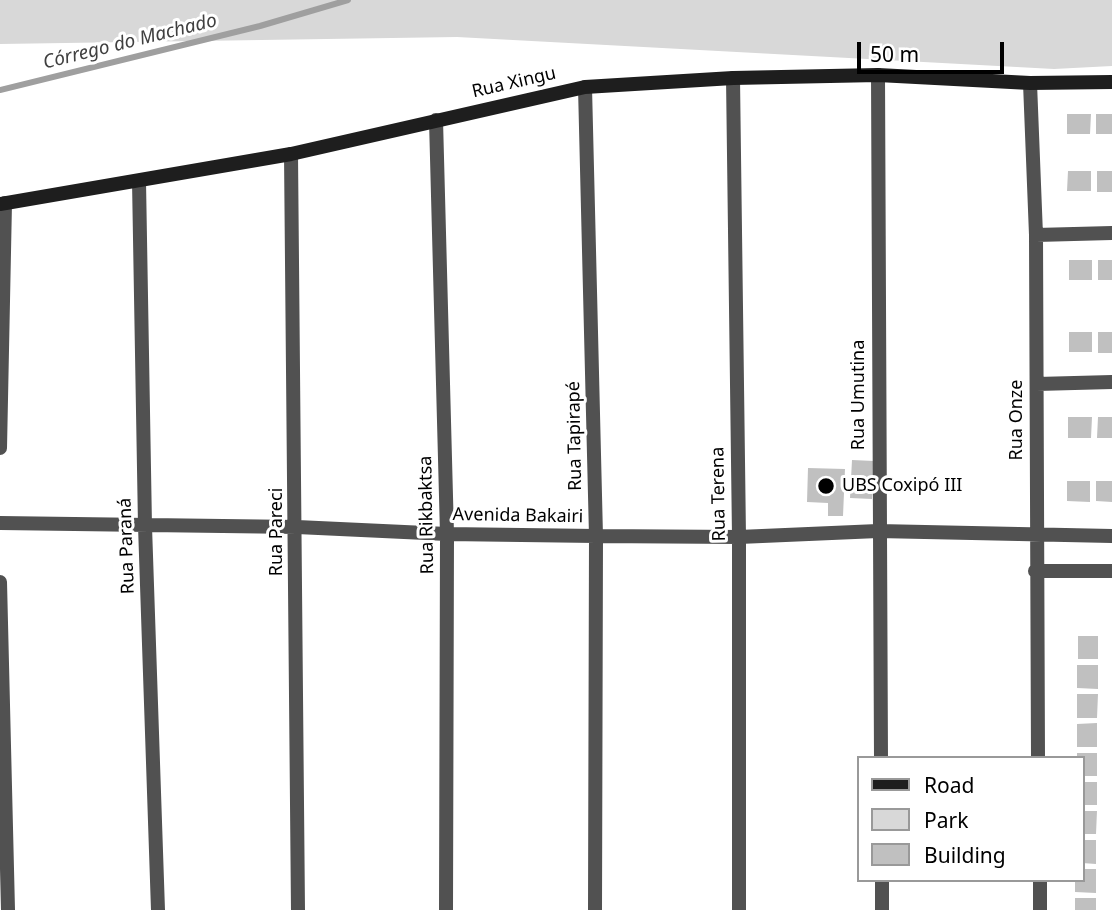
<!DOCTYPE html>
<meta charset="utf-8">
<style>
body{margin:0}
#map{position:relative;width:1112px;height:910px;overflow:hidden;background:#fff;font-family:"Noto Sans",sans-serif}
canvas{display:block}
.legend{position:absolute;left:857px;top:756px;width:228px;height:126px;box-sizing:border-box;background:#fff;border:2px solid #999;margin:0;padding:9px 12px;list-style:none;font-size:21px;color:#000}
.legend li{display:flex;align-items:center;gap:14px;height:35px}
.legend b{width:35px;border:2px solid #999}
.scale{position:absolute;left:857px;top:42px;width:147px;height:32px;box-sizing:border-box;border:4px solid #000;border-top:0;padding-left:9px;font-size:21px;line-height:24px;white-space:nowrap;color:#000;-webkit-text-stroke:5px #fff;paint-order:stroke}
</style>
<div id="map">
<canvas width="1112" height="910"></canvas>
<ul class="legend">
<li><b style="height:9px;background:#1e1e1e"></b>Road</li>
<li><b style="height:19px;background:#d8d8d8"></b>Park</li>
<li><b style="height:19px;background:#c0c0c0"></b>Building</li>
</ul>
<div class="scale">50 m</div>
</div>
<script>
const context = document.querySelector('canvas').getContext('2d');
context.lineJoin = 'round';
function fillPath(path, color) { context.fillStyle = color; context.fill(path, 'evenodd'); }
const shape = rows => new Path2D(rows.map(r => 'M' + r).join(''));
function strokePath(path, color, width, dash) { context.strokeStyle = color; context.lineWidth = width; context.lineCap = dash ? 'butt' : 'round'; context.setLineDash(dash || []); context.stroke(path); }
function drawText(font, color, halo, rows, align = 'center') {
  context.font = font + ' "Noto Sans",sans-serif'; context.lineWidth = 6; context.setLineDash([]); context.textBaseline = 'middle'; context.strokeStyle = halo; context.fillStyle = color; for (const [text, x, y, turn = 0] of rows) {
    context.save(); context.translate(x, y); context.rotate((+turn || 0) * Math.PI / 180); context.textAlign = isNaN(turn) ? turn : align; if (halo) context.strokeText(text, 0, 0); context.fillText(text, 0, 0); context.restore();
  }
}
fillPath(shape([
 [0,0,1112,0,1112,66,1054,69,457,37,0,44]
]), '#d8d8d8');
strokePath(shape([
 [0,90,260,26,348,0]
]), '#9f9f9f', 6);
fillPath(shape([
 [1067,114,1091,114,1090,134,1067,134],
 [1096,114,1112,114,1112,134,1096,134],
 [1068,171,1091,171,1091,191,1067,191],
 [1097,171,1112,171,1112,192,1097,192],
 [1069,260,1092,260,1092,280,1069,280],
 [1098,260,1112,260,1112,280,1098,280],
 [1069,332,1092,332,1092,352,1069,352],
 [1098,332,1112,332,1112,353,1098,353],
 [1068,417,1092,417,1091,438,1068,438],
 [1098,417,1112,417,1112,438,1097,438],
 [852,460,874,461,872,499,850,498],
 [808,468,845,469,843,516,828,516,828,503,807,502],
 [1067,481,1090,481,1090,502,1067,501],
 [1096,481,1112,481,1112,502,1096,501],
 [1078,636,1098,636,1098,659,1078,659],
 [1077,665,1098,665,1098,689,1077,688],
 [1077,694,1098,694,1097,718,1077,718],
 [1097,723,1097,747,1077,747,1077,724],
 [1077,753,1097,753,1097,776,1082,776,1082,758,1077,758],
 [1082,782,1097,782,1097,805,1082,805],
 [1082,811,1097,811,1096,834,1082,834],
 [1082,840,1096,840,1096,864,1082,863],
 [1082,869,1096,869,1096,893,1075,892,1075,880,1082,880],
 [1075,898,1096,898,1096,910,1075,910]
]), '#c0c0c0');
strokePath(shape([
 [878,75,881,758],
 [733,78,739,537,739,910],
 [1030,83,1036,235,1038,758],
 [585,87,596,536,595,910],
 [436,120,447,534,446,910],
 [291,154,298,910],
 [139,181,145,526,158,910],
 [1036,235,1112,233],
 [1037,384,1112,382],
 [0,448,5,203],
 [0,523,297,527,447,534,596,536,739,537,878,531,1112,536],
 [1035,571,1112,571],
 [0,582,8,910],
 [882,880,882,910],
 [1040,880,1040,910]
]), '#515151', 14);
strokePath(shape([
 [0,204,291,154,585,87,733,78,878,75,1030,83,1112,82]
]), '#1e1e1e', 14);
for (const [x, y, r, color] of [
 [826,486,9,"#000"]
]) { const dot = new Path2D(); dot.arc(x, y, r, 0, 2 * Math.PI); context.fillStyle = color; context.fill(dot); strokePath(dot, '#fff', 2.5); }
drawText('18px', '#000', '#fff', [
 ["Rua Xingu",514,83,-13],
 ["Rua Umutina",859,395,-90],
 ["Rua Onze",1017,420,-90],
 ["Rua Tapirapé",575,436,-91],
 ["Rua Terena",719,494,-91],
 ["Rua Rikbaktsa",427,515,-91],
 ["Avenida Bakairi",518,516,1],
 ["Rua Pareci",277,532,-90],
 ["Rua Paraná",127,546,-92]
]);
drawText('18px', '#000', '#fff', [
 ["UBS Coxipó III",842,486]
], 'left');
drawText('italic 19px', '#404040', '#fff', [
 ["Córrego do Machado",130,42,-14]
]);
</script>
